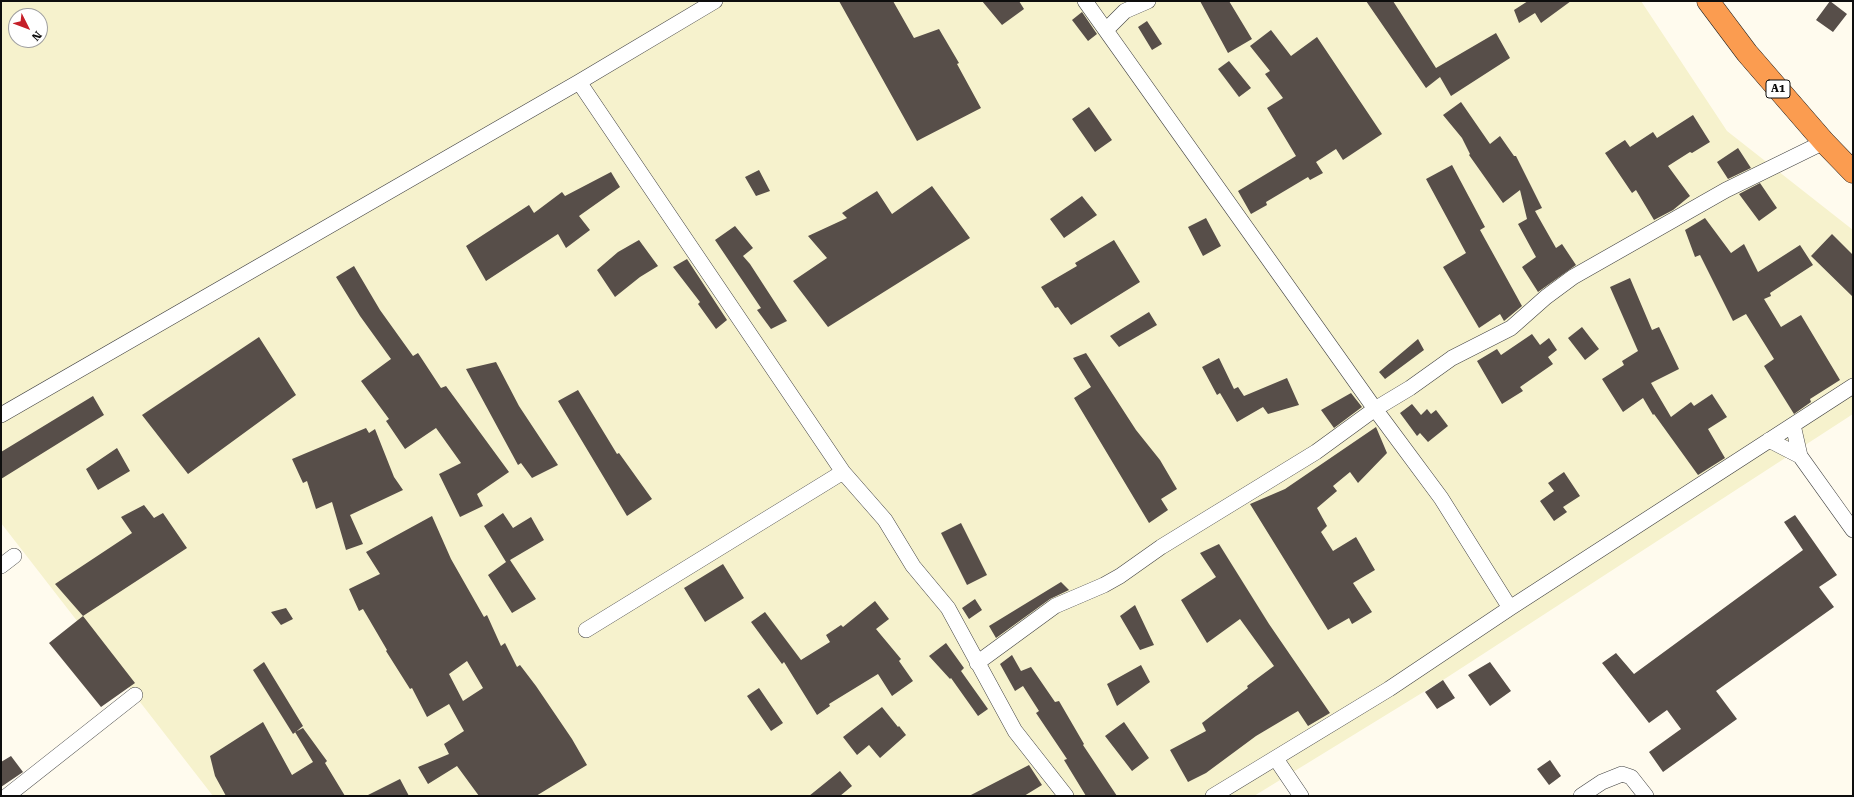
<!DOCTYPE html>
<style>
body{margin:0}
#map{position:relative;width:1854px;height:797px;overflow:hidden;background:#fffbee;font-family:"Roboto Serif",serif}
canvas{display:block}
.frame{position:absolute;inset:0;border:2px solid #0e0e0e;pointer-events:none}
.north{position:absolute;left:8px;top:8px;width:40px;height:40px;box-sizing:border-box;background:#fff;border:1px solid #9f9f9f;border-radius:50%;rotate:132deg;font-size:11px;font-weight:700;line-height:16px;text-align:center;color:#0e0e0e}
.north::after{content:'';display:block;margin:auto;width:14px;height:18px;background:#c51f28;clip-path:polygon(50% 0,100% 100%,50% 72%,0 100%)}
</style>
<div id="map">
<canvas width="1854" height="797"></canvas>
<div class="frame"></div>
<div class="north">N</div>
</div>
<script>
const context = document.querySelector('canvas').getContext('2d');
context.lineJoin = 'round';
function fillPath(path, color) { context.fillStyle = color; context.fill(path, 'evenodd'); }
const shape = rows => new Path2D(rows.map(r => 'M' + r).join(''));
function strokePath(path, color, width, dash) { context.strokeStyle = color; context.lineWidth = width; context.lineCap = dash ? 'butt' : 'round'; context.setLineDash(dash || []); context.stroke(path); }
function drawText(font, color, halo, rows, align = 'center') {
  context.font = font + ' "Roboto Serif",serif'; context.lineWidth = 4; context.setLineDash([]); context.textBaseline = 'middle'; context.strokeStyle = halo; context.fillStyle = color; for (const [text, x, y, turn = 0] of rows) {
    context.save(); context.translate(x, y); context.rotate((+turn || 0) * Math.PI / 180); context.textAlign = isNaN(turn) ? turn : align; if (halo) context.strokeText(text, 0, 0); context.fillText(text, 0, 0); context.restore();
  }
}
fillPath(shape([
 [1,1,1641,1,1727,131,1853,230,1853,414,1443,680,1254,796,213,796,1,523],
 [16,16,40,16,40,40,16,40]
]), '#f6f2cd');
fillPath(shape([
 [839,1,893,1,914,38,939,29,959,63,957,64,981,108,917,141],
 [982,1,1019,1,1024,9,1002,25],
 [1200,1,1229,1,1252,39,1228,53],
 [1366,1,1393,1,1436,68,1496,33,1510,58,1451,96,1440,77,1426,88],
 [1528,1,1571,1,1541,23,1535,13,1519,23,1514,10],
 [1830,1,1847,14,1833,32,1816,20],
 [1082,12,1097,34,1088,41,1072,20],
 [1147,21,1162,44,1152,50,1138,27],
 [1271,30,1291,56,1317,37,1382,134,1343,160,1336,149,1316,162,1323,173,1310,180,1308,177,1266,202,1267,205,1251,214,1238,191,1296,156,1267,108,1283,98,1265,74,1270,71,1250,46],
 [1229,61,1251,88,1239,97,1218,69],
 [1461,102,1490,144,1500,136,1514,156,1516,156,1542,208,1535,211,1556,248,1562,244,1576,265,1538,292,1522,267,1536,257,1518,224,1527,219,1520,190,1503,203,1469,155,1470,154,1462,138,1443,115],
 [1089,107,1112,140,1095,152,1072,119],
 [1693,115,1710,142,1692,153,1690,152,1668,166,1690,196,1673,210,1654,220,1636,190,1632,193,1605,153,1625,140,1630,147,1653,132,1657,138],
 [1738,148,1751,168,1728,179,1717,162],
 [1452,165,1485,227,1480,230,1522,306,1504,321,1500,314,1479,328,1443,267,1466,253,1426,179],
 [759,170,770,191,756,196,745,177],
 [611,172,620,187,579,216,590,230,566,248,558,234,486,281,466,246,529,205,534,213,562,192,565,196],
 [1760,183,1777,208,1759,221,1739,194],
 [932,186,970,238,828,327,793,281,827,258,808,236,847,218,842,213,877,191,892,214],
 [1082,196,1097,215,1064,238,1050,219],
 [1206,218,1221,246,1203,256,1188,227],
 [1705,218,1731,253,1744,244,1758,272,1800,245,1813,265,1770,293,1771,296,1764,299,1781,327,1801,315,1840,380,1810,399,1811,402,1794,414,1764,366,1774,359,1746,314,1733,321,1700,255,1695,257,1685,230],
 [735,226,753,248,743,256,750,264,787,321,771,329,757,310,761,308,715,240],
 [1832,234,1853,255,1853,297,1811,256],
 [639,240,658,266,640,277,615,297,597,270,618,252],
 [1114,240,1140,282,1071,325,1058,307,1055,308,1041,287,1077,266,1075,263],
 [687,259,727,320,716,329,698,304,700,302,673,267],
 [354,266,380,310,413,356,418,353,441,388,446,386,509,472,477,494,483,506,460,517,439,474,461,463,436,428,405,449,386,421,389,419,361,381,391,359,360,316,336,277],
 [1630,278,1652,330,1659,327,1679,369,1651,383,1671,417,1691,402,1694,406,1712,394,1727,417,1708,429,1725,458,1698,475,1654,414,1653,415,1643,398,1623,412,1602,379,1624,365,1622,361,1638,351,1610,287],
 [1149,312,1157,325,1119,347,1110,336],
 [1582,327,1599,349,1585,360,1568,338],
 [1532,334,1540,345,1549,338,1557,350,1548,357,1553,364,1520,387,1523,391,1502,404,1477,361,1497,349,1501,355],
 [259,337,296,395,188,474,142,415],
 [1418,339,1424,350,1385,379,1379,372],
 [1086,353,1136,430,1160,460,1177,489,1161,499,1168,510,1149,523,1074,398,1091,387,1073,358],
 [1219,358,1234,389,1238,387,1244,396,1287,378,1299,405,1268,414,1263,407,1237,422,1220,393,1217,395,1202,367],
 [496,362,519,406,558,465,532,478,521,463,518,465,466,369],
 [578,390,617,454,619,453,652,499,627,516,558,401],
 [1351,393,1362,407,1334,428,1321,410],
 [93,396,104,415,1,479,1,452],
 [1412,404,1421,415,1427,409,1431,414,1436,410,1448,426,1428,442,1420,433,1417,436,1400,413],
 [1376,427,1387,453,1358,483,1350,472,1333,486,1337,491,1317,508,1327,526,1321,532,1333,551,1356,537,1375,570,1353,583,1372,612,1352,624,1349,618,1328,630,1250,504,1285,489],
 [366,428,369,433,375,429,394,477,403,490,350,515,363,544,346,550,332,502,316,509,307,481,303,483,292,459],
 [117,448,130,471,98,490,86,469],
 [1564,472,1580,496,1563,507,1567,512,1554,521,1540,501,1554,491,1548,483],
 [144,505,154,518,163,513,187,548,83,616,55,584,132,533,121,517],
 [503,513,513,528,531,517,544,540,510,560,536,599,512,613,488,575,506,562,484,526],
 [1795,515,1837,575,1819,587,1834,607,1716,691,1737,719,1663,772,1649,752,1681,729,1667,710,1649,723,1602,663,1616,653,1634,674,1803,550,1784,522],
 [432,516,451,559,484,617,487,615,501,646,505,643,517,667,520,665,536,686,572,739,587,765,536,796,479,796,457,766,428,784,418,767,449,754,444,744,464,731,449,704,427,717,412,688,410,689,386,651,387,650,363,609,359,611,349,589,380,574,366,552],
 [467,661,483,688,463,701,449,674],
 [961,523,987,575,967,585,941,533],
 [1219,544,1269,624,1330,713,1308,726,1298,711,1256,736,1206,773,1188,782,1170,750,1206,731,1202,723,1248,688,1247,686,1274,666,1240,619,1207,643,1181,600,1216,577,1200,553],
 [723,564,744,598,705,622,684,588],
 [1061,582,1069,590,1050,599,996,638,989,626],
 [975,599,982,610,969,619,962,608],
 [875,601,889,619,876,629,901,659,899,661,913,681,892,696,878,674,829,704,830,706,817,715,784,662,782,664,751,622,765,612,801,660,830,642,826,635,841,625,843,627],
 [1135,605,1154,645,1140,650,1120,616],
 [286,608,293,619,281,625,271,612],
 [83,616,135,683,101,707,49,643],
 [946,643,964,668,961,671,988,709,978,716,951,678,950,679,929,656],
 [1012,655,1021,671,1031,667,1055,702,1059,701,1084,744,1083,745,1117,796,1086,796,1064,760,1067,759,1036,713,1039,711,1023,686,1015,691,1000,664],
 [264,662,303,726,293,734,253,670],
 [1490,662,1511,691,1490,706,1468,675],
 [1141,665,1150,682,1117,706,1107,684],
 [1443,680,1455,698,1437,709,1425,692],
 [759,688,783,723,771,731,747,696],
 [882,707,898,727,899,726,906,735,880,758,869,745,857,755,843,737],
 [263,722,292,775,313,762,295,732,303,728,327,761,325,763,345,796,226,796,215,776,210,756],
 [1124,722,1149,758,1132,771,1105,736],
 [11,756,23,772,1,787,1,762],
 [1550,760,1561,776,1549,785,1537,769],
 [1029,765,1042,785,1024,796,969,796],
 [840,771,852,786,840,796,809,796],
 [400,779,409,796,366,796]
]), '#574e49');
const minor = shape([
 [1085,1,1375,409,1441,498,1510,608],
 [1106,30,1125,11,1148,1],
 [579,82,843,472,885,520,913,566,948,608,1015,731,1066,796],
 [1,415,579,82,715,1],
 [1793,425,1800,456,1853,530],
 [1769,440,1800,456],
 [1,566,14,556],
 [586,630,843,472],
 [977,663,1055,606,1104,585,1120,576,1161,547,1316,452,1375,409,1410,388,1452,358,1511,328,1546,297,1573,277,1726,190,1824,142],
 [1276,759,1301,796],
 [7,796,135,695],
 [1213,796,1389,689,1510,608,1853,386],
 [1581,796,1602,782,1622,774,1631,777,1646,796]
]);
const highway = shape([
 [1708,1,1747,53,1824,142,1853,172]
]);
strokePath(minor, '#414141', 16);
strokePath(highway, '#1f1f1f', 23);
strokePath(minor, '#fff', 15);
strokePath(highway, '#fb9c50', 22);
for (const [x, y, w] of [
 [1778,89,24]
]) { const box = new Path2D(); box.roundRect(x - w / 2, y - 9, w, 18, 3); context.fillStyle = '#fff'; context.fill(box); strokePath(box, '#0e0e0e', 1); }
drawText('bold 11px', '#0e0e0e', null, [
 ["A1",1778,89]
]);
</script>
